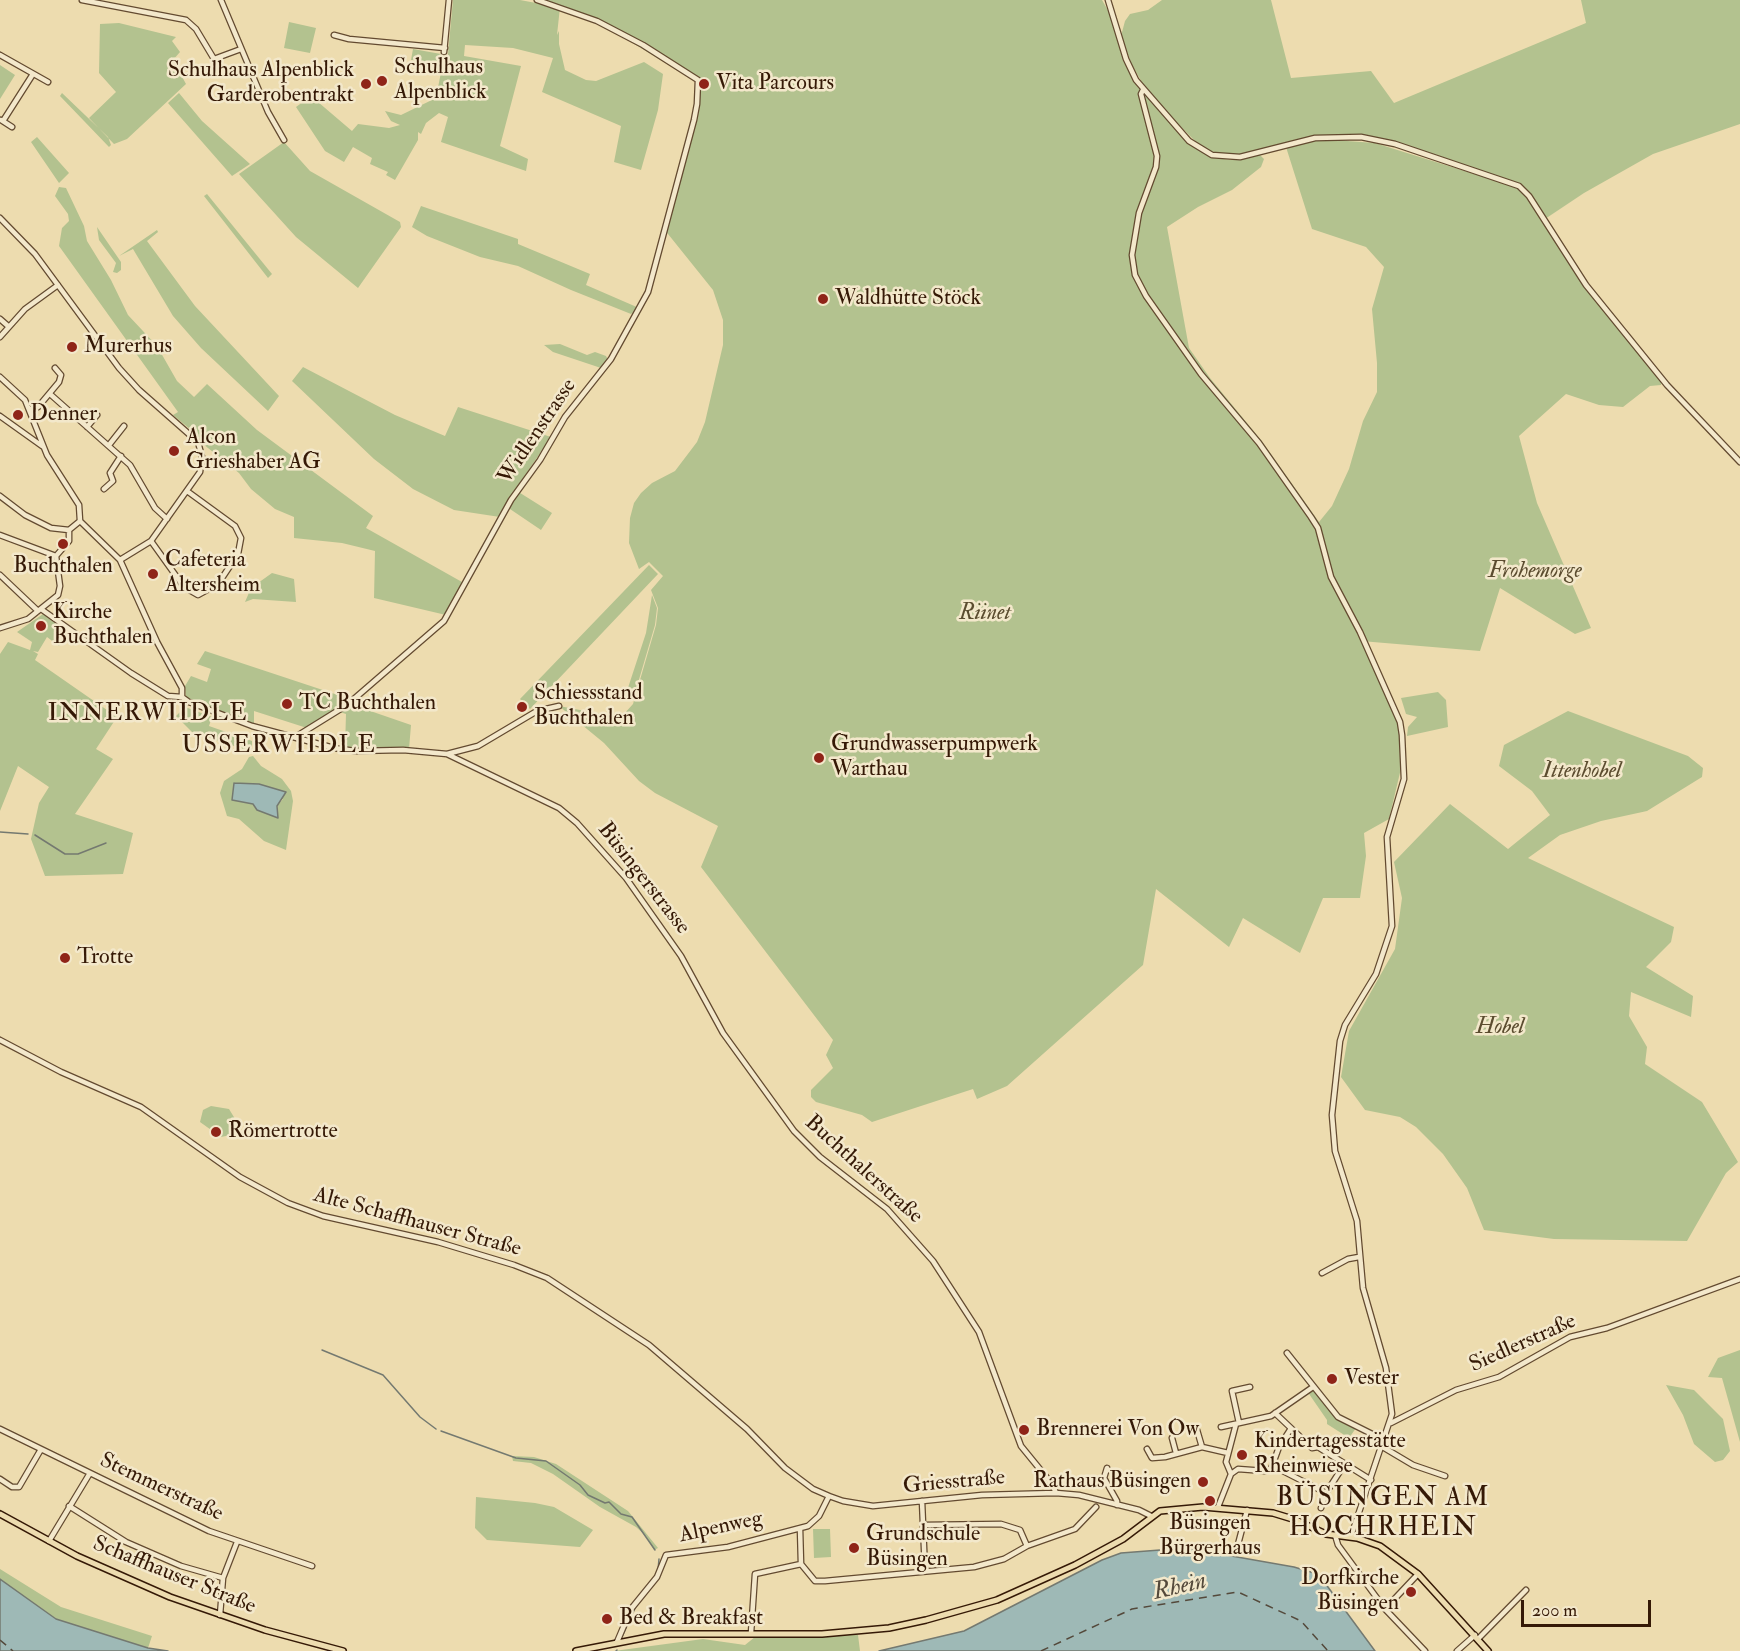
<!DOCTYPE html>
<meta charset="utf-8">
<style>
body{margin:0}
#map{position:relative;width:1740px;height:1651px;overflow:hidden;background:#eddcaf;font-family:"IM FELL Double Pica",serif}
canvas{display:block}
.scale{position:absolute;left:1521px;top:1600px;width:130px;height:27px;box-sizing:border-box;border:3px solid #351906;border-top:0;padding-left:8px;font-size:18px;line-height:21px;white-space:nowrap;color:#351906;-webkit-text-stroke:4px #f3e8cb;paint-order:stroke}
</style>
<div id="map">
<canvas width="1740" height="1651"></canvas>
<div class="scale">200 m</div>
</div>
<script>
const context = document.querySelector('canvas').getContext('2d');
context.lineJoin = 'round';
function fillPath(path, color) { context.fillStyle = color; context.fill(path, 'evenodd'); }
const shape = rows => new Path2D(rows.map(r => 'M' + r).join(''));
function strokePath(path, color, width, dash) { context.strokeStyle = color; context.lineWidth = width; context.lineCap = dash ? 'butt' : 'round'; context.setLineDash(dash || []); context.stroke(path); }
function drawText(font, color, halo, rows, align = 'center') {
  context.font = font + ' "IM FELL Double Pica",serif'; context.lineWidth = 5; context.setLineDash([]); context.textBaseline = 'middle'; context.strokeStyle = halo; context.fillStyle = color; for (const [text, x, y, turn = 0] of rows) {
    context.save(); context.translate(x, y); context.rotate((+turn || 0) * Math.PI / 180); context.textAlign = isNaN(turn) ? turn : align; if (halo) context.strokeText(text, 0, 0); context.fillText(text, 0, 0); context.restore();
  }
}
fillPath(shape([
 [453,0,520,0,552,6,537,0,1102,0,1110,14,1124,59,1137,85,1190,144,1214,158,1233,160,1259,154,1264,159,1261,167,1232,190,1198,207,1167,227,1189,348,1210,378,1261,440,1319,522,1332,506,1349,469,1363,421,1377,392,1377,363,1372,309,1384,267,1366,247,1312,229,1286,147,1320,139,1375,143,1516,187,1528,198,1578,276,1661,382,1661,385,1650,386,1623,407,1599,405,1566,394,1519,436,1537,503,1591,628,1575,634,1500,588,1480,651,1361,641,1399,722,1403,760,1389,819,1364,833,1366,856,1360,898,1323,898,1300,953,1243,918,1229,947,1156,889,1143,965,1007,1086,977,1099,973,1089,872,1122,862,1115,816,1102,811,1097,811,1090,833,1068,826,1055,833,1040,701,867,718,826,655,793,639,781,604,743,559,706,617,717,624,714,633,704,656,625,658,608,651,590,663,576,649,562,639,569,629,543,630,518,634,503,641,493,652,483,675,471,697,442,705,422,723,345,723,320,713,290,664,229,694,120,698,83,597,21,560,7,557,35,559,31,559,44,565,70,586,80,596,81,644,62,663,74,658,110,641,170,614,162,621,126,542,92,553,58,513,48,465,45,464,56,521,66,500,146,528,159,526,171,441,142,448,117,439,113,426,123,421,134,418,132,418,140,395,180,386,175,388,172,370,164,372,158,353,147,344,162,325,151,296,107,311,96,352,131,358,124,389,128,400,125,391,121,385,111,401,115,436,98,442,67,448,54],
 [1162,0,1271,0,1291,78,1371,71,1394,103,1586,23,1581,0,1740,0,1740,124,1653,154,1584,193,1545,219,1519,184,1380,138,1325,135,1235,155,1219,154,1201,147,1181,127,1147,91,1132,65,1121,36,1125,21,1130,14,1148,10],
 [289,22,316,28,310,53,284,48],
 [119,23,176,37,172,41,180,52,173,60,186,84,127,139,114,144,89,118,116,92,99,73,100,24],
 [413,49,441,54,439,64,411,60],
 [0,65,15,75,0,99],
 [62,93,108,137,111,145,109,147,60,96],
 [179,93,202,121,250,164,232,176,168,103],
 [37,137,69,173,59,183,31,142],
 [284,142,310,171,400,222,401,227,358,288,296,237,239,174],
 [59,187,66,188,84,226,87,241,111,280,128,315,157,346,177,381,194,397,207,384,257,430,373,516,366,528,462,582,446,615,374,598,375,551,342,543,294,538,294,517,275,509,251,489,239,473,203,444,197,435,173,415,178,412,59,246,62,228,69,221,68,214,55,196],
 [207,194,272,274,268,278,204,196],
 [421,206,518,239,518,244,590,274,586,285,639,308,631,314,571,290,518,266,480,257,427,236,412,227],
 [97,227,121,262,121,270,117,273,113,272,116,263,99,240],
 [157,230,158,232,147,241,195,306,279,396,268,411,201,348,173,316,133,249,119,256],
 [560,344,587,355,595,352,606,356,608,360,601,368,553,352,544,345],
 [303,367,395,415,445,436,458,407,551,437,509,499,500,517,454,510,413,489,374,459,292,381],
 [517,491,552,513,541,530,507,507],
 [649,565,658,574,530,709,520,699],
 [272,573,294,579,296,602,253,599,245,602,251,588],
 [652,595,657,608,655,625,633,700,625,697,646,633],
 [43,614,69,633,59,646,47,637,38,652,33,651,38,654,35,660,117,717,96,749,113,759,75,814,133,833,123,874,45,876,31,839,39,803,49,787,18,766,0,811,0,654,8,642,30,650,32,642,17,632],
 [205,651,350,699,307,728,254,711,254,724,244,722,186,697,185,686,191,676,207,682,211,669,197,664],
 [1438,692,1446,700,1448,727,1407,736,1408,727,1417,717,1406,714,1401,698],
 [350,704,411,725,409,749,345,748,346,714,340,712],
 [185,707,212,717,209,726,252,741,252,752,192,732,176,716],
 [1568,711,1688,756,1703,768,1702,777,1647,811,1601,821,1560,835,1528,858,1674,927,1671,942,1646,967,1693,996,1691,1017,1631,992,1629,1016,1647,1047,1645,1064,1702,1102,1738,1162,1726,1173,1687,1241,1554,1239,1484,1230,1467,1188,1443,1154,1416,1127,1400,1117,1365,1110,1341,1077,1349,1031,1395,949,1402,898,1394,862,1450,804,1508,849,1550,815,1532,791,1499,766,1504,745],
 [253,756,261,766,282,779,291,791,293,801,286,850,264,841,239,819,227,816,220,793,224,781,242,769,249,757],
 [283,799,277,806,278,812,257,810,253,804],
 [211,1106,229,1109,240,1127,235,1134,221,1137,200,1122,203,1110],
 [1740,1350,1740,1442,1722,1378,1708,1377,1718,1358],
 [1666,1385,1694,1390,1723,1419,1730,1451,1723,1460,1715,1462,1694,1444,1683,1415],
 [1313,1387,1333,1411,1356,1428,1349,1438,1327,1424,1327,1420,1307,1391],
 [512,1456,534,1457,556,1464,628,1511,658,1548,654,1550,646,1536,636,1527,600,1507,553,1474,531,1463,513,1461],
 [476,1497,535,1503,554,1507,593,1530,580,1547,487,1540,475,1528],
 [813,1529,830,1529,831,1557,814,1558],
 [0,1569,61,1607,152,1636,148,1648,56,1619,0,1579],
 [858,1635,860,1651,614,1651,703,1639,745,1645,755,1637]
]), '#b3c28f');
const water = shape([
 [234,783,259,784,286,792,277,806,278,818,257,810,253,804,232,800,234,783],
 [1186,1548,1294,1567,1314,1573,1325,1583,1375,1651,879,1651,964,1631,1102,1560,1121,1553,1186,1548],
 [0,1579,56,1619,148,1648,168,1651,0,1651,0,1579]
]);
fillPath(water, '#9eb9b6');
strokePath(water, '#747970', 1.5);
strokePath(shape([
 [0,832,28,834],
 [35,835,65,854,78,854,106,843],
 [322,1350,383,1375,420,1417,436,1429],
 [441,1431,516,1458,546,1461,580,1485,588,1495,605,1503,609,1502,621,1514,632,1517,655,1550],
 [658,1570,659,1559],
 [622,1637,636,1606],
 [616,1651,617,1650]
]), '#747970', 1.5);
strokePath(shape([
 [0,1640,13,1651],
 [1041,1651,1132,1609,1238,1592,1301,1621,1328,1651]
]), '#54493b', 1.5, [8, 6]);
const minor = shape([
 [82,0,186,20,196,29,214,59,241,49],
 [221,0,268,112,284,140],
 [1108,0,1126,59,1136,80,1189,141,1212,155,1240,157,1315,138,1361,137,1395,144,1519,186,1529,196,1586,285,1667,385,1740,462],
 [334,35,349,39,445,48],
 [444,52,449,0],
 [0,55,48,82],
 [1143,90,1141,94,1157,156,1156,167,1139,213,1132,255,1135,275,1146,296,1201,374,1259,443,1311,517,1318,528,1331,577,1360,632,1400,722,1402,735,1404,779,1387,837,1392,926,1376,974,1345,1025,1340,1041,1332,1115,1335,1151,1357,1221,1363,1288,1386,1368,1392,1414,1351,1536],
 [1,120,12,127],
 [3,121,33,74],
 [0,218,35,254,119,368,139,390,198,442,202,457,200,472,151,541,120,560],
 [0,319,8,326],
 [0,337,25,309,58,285],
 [0,377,25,400,47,455,79,505,80,521],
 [50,394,130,465,155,508,167,519],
 [30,409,38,407,59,382,61,375,55,368],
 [0,416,42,446],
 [87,427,97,415],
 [109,445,124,426],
 [104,489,113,481,110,473,121,456],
 [0,496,25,515,51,528,69,530,80,521],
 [80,521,120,560,157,642,182,688,182,697],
 [0,535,56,556],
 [151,541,184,587,198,595,218,584,238,554,241,538,235,526,187,491],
 [0,575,38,611],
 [41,609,131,673,168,696,182,697,189,702,252,726,334,748,355,751,403,750,447,754,559,808,577,823,626,878,681,956,723,1033,794,1131,820,1157,887,1209,933,1261,979,1332,1021,1446,1052,1484,1056,1493],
 [0,628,28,619,58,595,60,586,56,556,69,541,69,530],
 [297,736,347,705,444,621,511,500,540,460,565,417,611,359,648,292,694,120,697,104,698,80,643,45,597,21,537,0],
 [447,754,478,746,537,711,559,706],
 [0,1040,61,1072,141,1107,240,1177,288,1203,323,1216,438,1242,514,1265,547,1278,649,1345,747,1429,785,1468,813,1489,829,1496,843,1501,873,1506,982,1495,1056,1493,1079,1495,1139,1510,1151,1516],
 [1322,1273,1348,1259,1359,1257],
 [1287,1353,1338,1417,1384,1440],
 [1275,1413,1312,1448,1318,1447,1371,1480],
 [1239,1423,1232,1391,1250,1387],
 [1391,1423,1456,1390,1499,1377,1570,1337,1607,1328,1740,1279],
 [1221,1427,1271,1416,1313,1387],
 [0,1429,209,1531,312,1566],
 [1197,1430,1202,1447],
 [1172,1438,1176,1453],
 [1381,1446,1413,1465,1445,1476],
 [1147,1449,1152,1458,1165,1457,1202,1447,1228,1453],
 [1273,1466,1326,1493,1344,1465],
 [1107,1468,1104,1478,1117,1501,1117,1505],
 [1231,1474,1238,1469,1265,1471,1271,1469,1279,1447,1290,1430],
 [0,1479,12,1487,19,1487,40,1451],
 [922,1501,925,1571],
 [69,1506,126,1542,181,1566,223,1578],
 [1218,1507,1231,1474,1226,1462,1236,1424],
 [1321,1508,1326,1493],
 [923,1525,1001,1524,1020,1530,1027,1546],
 [800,1528,801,1564,815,1581,825,1581,974,1567,1004,1559,1027,1546,1075,1529,1096,1507],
 [1335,1535,1338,1545,1385,1609,1425,1651],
 [49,1541,90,1473],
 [1236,1552,1247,1510],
 [1385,1609,1418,1574],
 [220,1615,223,1578,237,1542],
 [751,1633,755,1574,801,1564],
 [1478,1639,1526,1590],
 [617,1642,631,1609,657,1577,666,1555,728,1547,808,1526,819,1516,829,1496],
 [1457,1651,1475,1635]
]);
const major = shape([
 [0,1514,77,1556,170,1597,265,1630,343,1651],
 [576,1651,664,1634,822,1634,889,1628,926,1620,997,1600,1075,1565,1123,1539,1160,1511,1203,1507,1273,1513,1296,1520,1326,1534,1357,1538,1380,1546,1418,1574,1488,1651]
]);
strokePath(minor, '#634a30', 7);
strokePath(major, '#351906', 8);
strokePath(minor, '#f3e8cb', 4.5);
strokePath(major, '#eddcaf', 5);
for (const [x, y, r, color] of [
 [382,81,6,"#8f2418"],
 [366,84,6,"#8f2418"],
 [704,84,6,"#8f2418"],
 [823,299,6,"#8f2418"],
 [72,347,6,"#8f2418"],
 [18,415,6,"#8f2418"],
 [174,451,6,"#8f2418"],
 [63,544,6,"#8f2418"],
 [153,574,6,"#8f2418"],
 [41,626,6,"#8f2418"],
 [287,704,6,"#8f2418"],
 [522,707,6,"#8f2418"],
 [819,758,6,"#8f2418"],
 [65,958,6,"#8f2418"],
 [216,1132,6,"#8f2418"],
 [1332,1379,6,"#8f2418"],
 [1024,1430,6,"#8f2418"],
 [1242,1455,6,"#8f2418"],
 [1203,1482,6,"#8f2418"],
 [1210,1501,6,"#8f2418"],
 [854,1548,6,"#8f2418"],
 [1411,1592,6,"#8f2418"],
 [607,1619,6,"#8f2418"]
]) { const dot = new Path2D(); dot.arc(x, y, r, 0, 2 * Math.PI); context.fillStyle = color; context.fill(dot); strokePath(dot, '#f3e8cb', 2); }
drawText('22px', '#351906', '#f3e8cb', [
 ["Schulhaus",394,68],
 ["Alpenblick",394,93],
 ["Schulhaus Alpenblick",354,71,"right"],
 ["Garderobentrakt",354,96,"right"],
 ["Vita Parcours",716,84],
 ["Waldhütte Stöck",835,299],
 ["Murerhus",84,347],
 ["Denner",30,415],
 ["Alcon",186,438],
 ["Grieshaber AG",186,463],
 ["Cafeteria",165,561],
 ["Altersheim",165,586],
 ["Buchthalen",63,567,"center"],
 ["Kirche",53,613],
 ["Buchthalen",53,638],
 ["Schiessstand",534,694],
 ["Buchthalen",534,719],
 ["TC Buchthalen",299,704],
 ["Grundwasserpumpwerk",831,745],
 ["Warthau",831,770],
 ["Trotte",77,958],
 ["Römertrotte",228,1132],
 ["Vester",1344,1379],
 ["Brennerei Von Ow",1036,1430],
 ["Kindertagesstätte",1254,1442],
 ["Rheinwiese",1254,1467],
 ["Rathaus Büsingen",1191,1482,"right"],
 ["Büsingen",1210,1524,"center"],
 ["Bürgerhaus",1210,1549,"center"],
 ["Grundschule",866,1535],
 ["Büsingen",866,1560],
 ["Dorfkirche",1399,1579,"right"],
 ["Büsingen",1399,1604,"right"],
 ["Bed & Breakfast",619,1619]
], 'left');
drawText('22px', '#351906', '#f3e8cb', [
 ["Widlenstrasse",538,432,-56],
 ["Büsingerstrasse",643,879,52],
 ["Buchthalerstraße",863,1170,42],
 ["Alte Schaffhauser Straße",417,1223,15],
 ["Siedlerstraße",1523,1344,-24],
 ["Griesstraße",954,1483,-5],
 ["Stemmerstraße",161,1488,25],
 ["Alpenweg",721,1528,-12],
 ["Schaffhauser Straße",174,1576,22]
]);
drawText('italic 22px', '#5b4c2f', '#f3e8cb', [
 ["Frohemorge",1535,572],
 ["Riinet",985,614],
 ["Ittenhobel",1582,772],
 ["Hobel",1500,1028]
]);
context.letterSpacing = '1.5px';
drawText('24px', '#351906', '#f3e8cb', [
 ["INNERWIIDLE",148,715],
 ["USSERWIIDLE",279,747]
]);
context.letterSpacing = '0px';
drawText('italic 24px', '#54493b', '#f3e8cb', [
 ["Rhein",1180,1588,-13]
]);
context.letterSpacing = '1.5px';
drawText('26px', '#351906', '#f3e8cb', [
 ["BÜSINGEN AM",1383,1499],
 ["HOCHRHEIN",1383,1529]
]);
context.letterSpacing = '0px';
</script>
